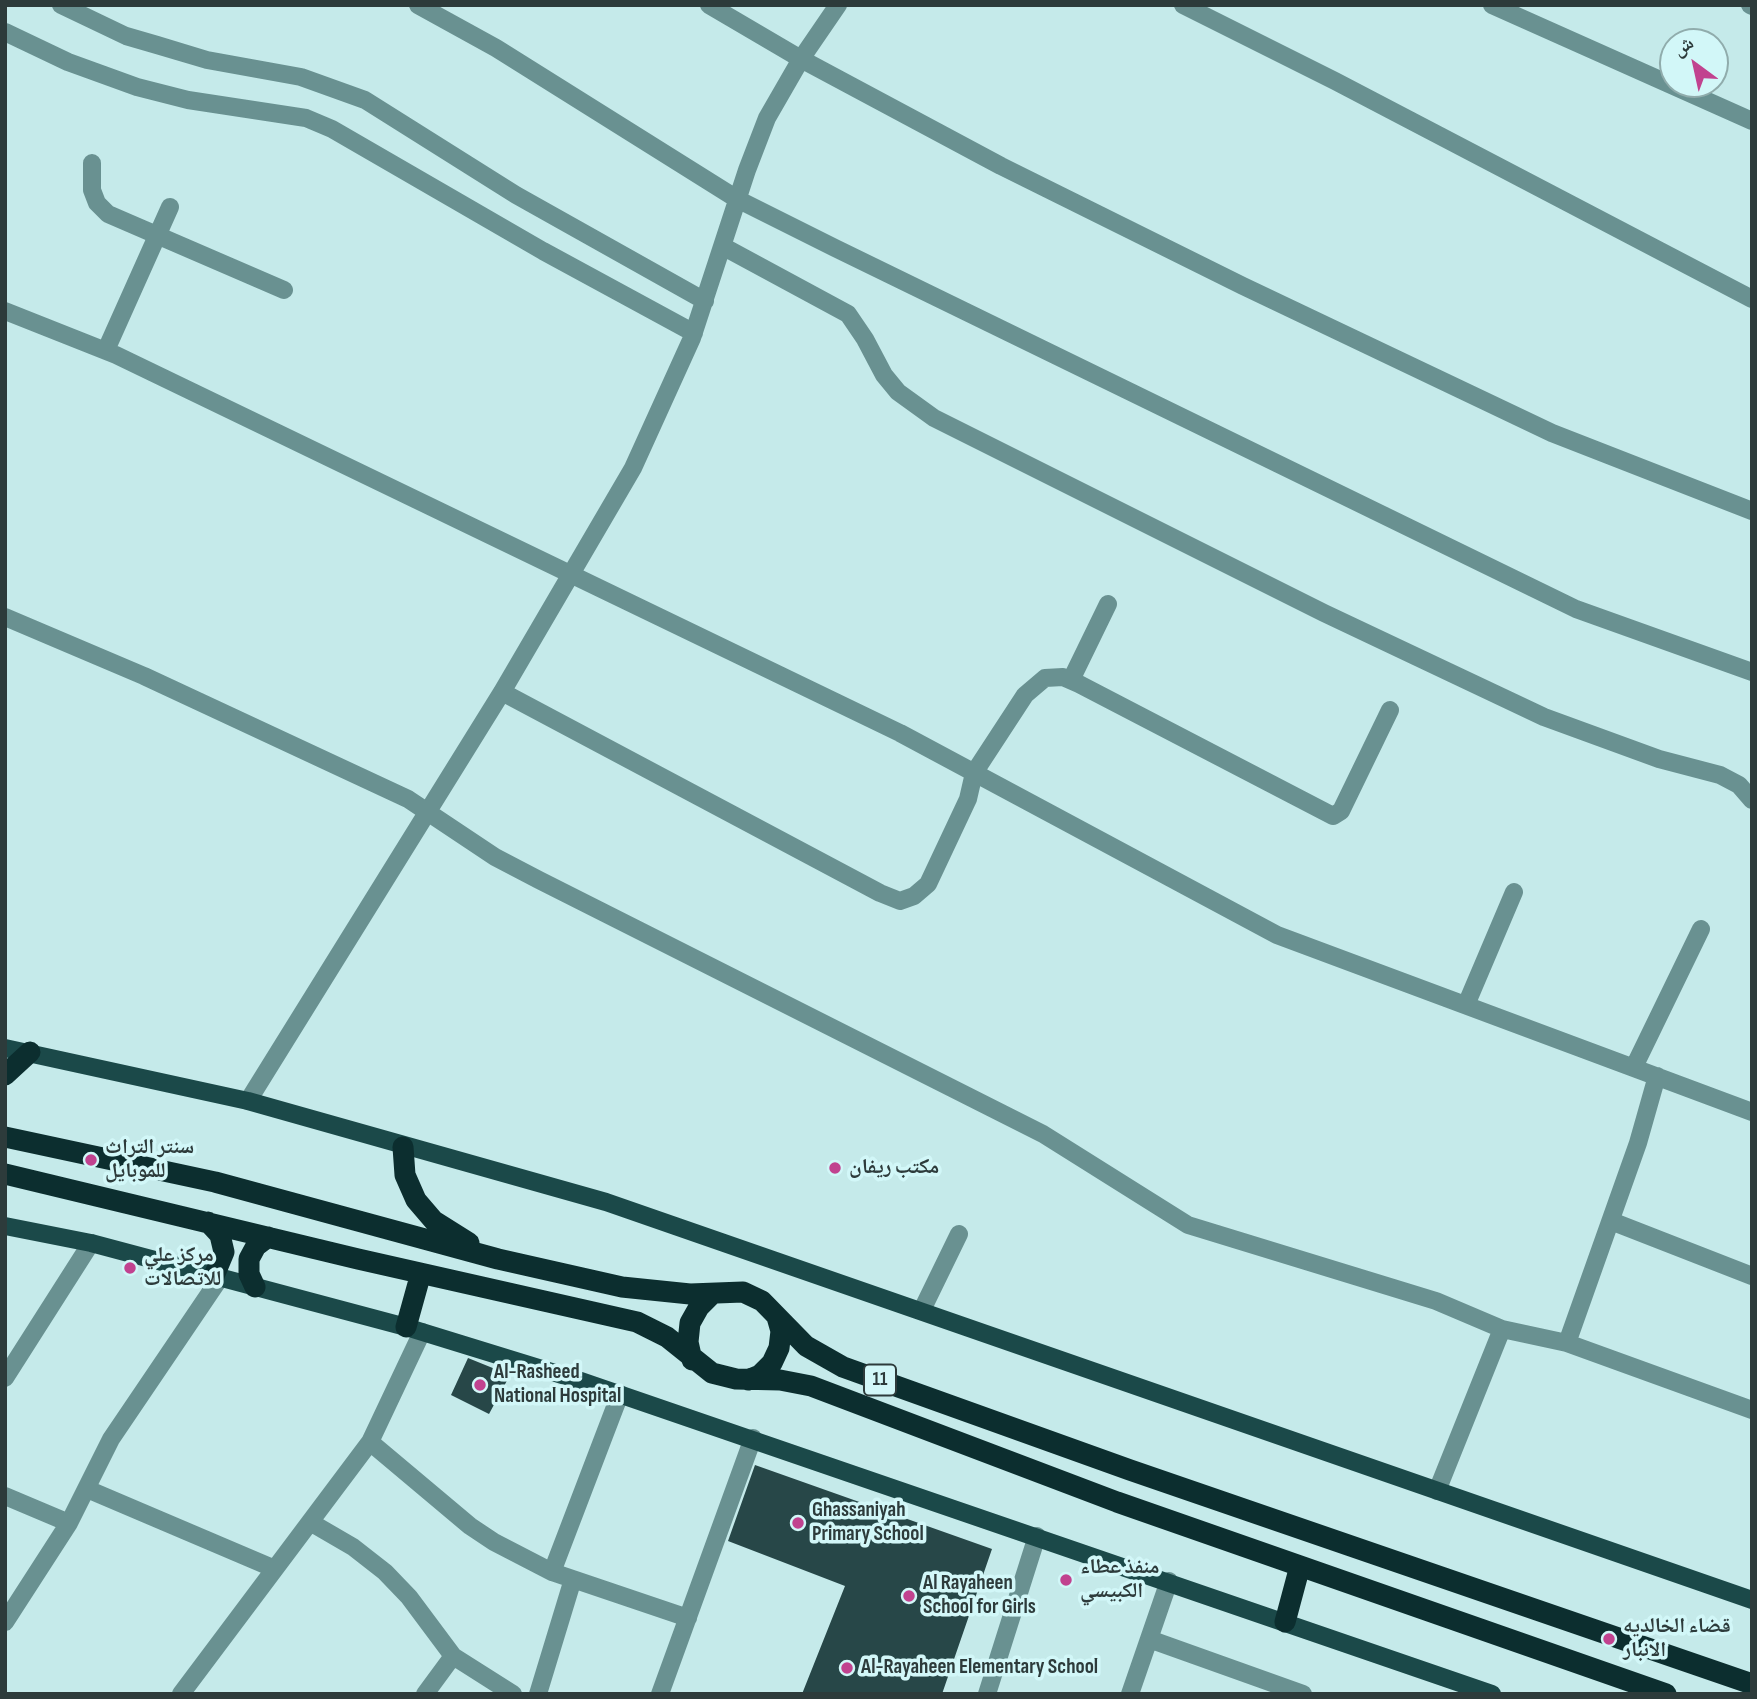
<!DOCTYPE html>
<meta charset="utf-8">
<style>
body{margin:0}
#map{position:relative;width:1757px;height:1699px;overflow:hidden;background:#c5eaea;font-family:"Sofia Sans Condensed","Noto Naskh Arabic",sans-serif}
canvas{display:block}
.frame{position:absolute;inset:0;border:7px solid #2d3b3b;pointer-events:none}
.north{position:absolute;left:1659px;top:28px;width:70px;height:70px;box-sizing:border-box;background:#d2f7f8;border:2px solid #90acac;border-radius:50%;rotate:327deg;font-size:19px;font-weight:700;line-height:28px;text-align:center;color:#2d3b3b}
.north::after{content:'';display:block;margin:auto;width:24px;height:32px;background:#c1428f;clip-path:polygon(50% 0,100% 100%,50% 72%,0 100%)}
</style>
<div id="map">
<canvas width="1757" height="1699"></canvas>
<div class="frame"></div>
<div class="north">ش</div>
</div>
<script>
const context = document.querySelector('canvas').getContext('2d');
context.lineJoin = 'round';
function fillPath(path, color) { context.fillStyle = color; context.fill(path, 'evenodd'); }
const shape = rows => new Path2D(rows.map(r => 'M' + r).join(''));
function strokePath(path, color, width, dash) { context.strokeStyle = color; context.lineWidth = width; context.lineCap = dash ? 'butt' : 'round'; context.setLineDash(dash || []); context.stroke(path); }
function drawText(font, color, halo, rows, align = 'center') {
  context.font = font + ' "Sofia Sans Condensed","Noto Naskh Arabic",sans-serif'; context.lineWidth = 7; context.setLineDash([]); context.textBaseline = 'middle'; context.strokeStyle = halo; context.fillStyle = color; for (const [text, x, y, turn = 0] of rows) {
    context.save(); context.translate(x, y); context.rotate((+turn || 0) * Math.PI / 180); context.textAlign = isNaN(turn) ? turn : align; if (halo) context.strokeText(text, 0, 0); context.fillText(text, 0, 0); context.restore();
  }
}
fillPath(shape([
 [468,1358,510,1375,489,1414,451,1395],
 [755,1465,992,1549,942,1694,802,1694,845,1586,728,1541]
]), '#274748');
strokePath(shape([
 [61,5,126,36,157,45,207,60,301,77,365,100,516,195,705,301],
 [418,5,496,48,737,199,835,248,1576,609,1752,672],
 [709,5,801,59,1001,166,1243,286,1552,433,1752,511],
 [1183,5,1335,81,1752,299],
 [1492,5,1752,121],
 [1750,5,1752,6],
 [5,32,68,62,137,87,188,100,306,118,332,129,543,251,694,333],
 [92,163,92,190,97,203,108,214,284,290],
 [724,247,848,314,865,339,884,375,898,392,934,418,1324,613,1544,717,1659,759,1720,775,1739,785,1752,800],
 [5,311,116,355,900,733,1277,935,1752,1112],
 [106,350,170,207],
 [5,617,144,676,408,799,495,857,539,880,1043,1134,1188,1225,1436,1301,1502,1329,1567,1343,1638,1143,1657,1076],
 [1071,680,1108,604],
 [502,692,880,893,900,901,914,896,928,884,968,799,974,773,1025,695,1045,678,1063,677,1079,684,1333,816,1341,811,1390,710],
 [1466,1005,1514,892],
 [1634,1067,1701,929],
 [248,1101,502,692,633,468,692,338,747,170,767,118,801,59,838,5],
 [1611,1221,1752,1276],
 [922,1310,959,1234],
 [1567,1343,1752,1410],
 [5,1378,91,1243],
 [370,1442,470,1526,494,1542,552,1572,688,1618],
 [87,1489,275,1569],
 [1437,1491,1502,1329],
 [5,1496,69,1523],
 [310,1522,353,1547,385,1572,409,1597,453,1656,513,1694],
 [552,1572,620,1394],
 [5,1622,69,1523,111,1439,220,1278],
 [1149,1639,1303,1694],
 [181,1694,370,1442,422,1332],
 [425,1694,453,1656],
 [538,1694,573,1579],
 [660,1694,753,1438],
 [987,1694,1037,1536],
 [1130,1694,1169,1581]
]), '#699191', 18);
strokePath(shape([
 [5,1048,248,1101,606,1202,1752,1600],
 [5,1226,91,1243,406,1327,578,1380,1492,1694]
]), '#1b4949', 18);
strokePath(shape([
 [5,1075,30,1052],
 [5,1137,215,1182,498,1259,622,1287,690,1294,743,1292,762,1301,806,1346,843,1367,1130,1470,1752,1684],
 [403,1147,405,1175,416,1200,434,1221,469,1243],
 [5,1174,358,1259,637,1322,667,1337,712,1373,736,1379,780,1380,811,1386,1117,1502,1666,1694],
 [208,1222,220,1235,224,1252,214,1276],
 [255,1287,249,1274,249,1259,256,1246,268,1237],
 [406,1327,421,1273],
 [692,1360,688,1342,690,1323,699,1307,712,1294],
 [748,1380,760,1375,772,1363,779,1348,781,1331,777,1317],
 [1285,1622,1300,1566]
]), '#0c2e2f', 21);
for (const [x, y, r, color] of [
 [91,1160,7,"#c1428f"],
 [835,1168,7,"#c1428f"],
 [130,1268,7,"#c1428f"],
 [480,1385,7,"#c1428f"],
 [798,1523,7,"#c1428f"],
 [1066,1580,7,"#c1428f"],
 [909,1596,7,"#c1428f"],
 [1609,1639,7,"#c1428f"],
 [847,1668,7,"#c1428f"]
]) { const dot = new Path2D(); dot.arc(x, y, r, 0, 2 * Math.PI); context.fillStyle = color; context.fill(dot); strokePath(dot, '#d2f7f8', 2.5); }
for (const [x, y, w] of [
 [880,1380,32]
]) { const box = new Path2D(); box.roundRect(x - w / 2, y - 15.5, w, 31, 5); context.fillStyle = '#d2f7f8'; context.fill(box); strokePath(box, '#2d3b3b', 2); }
drawText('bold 19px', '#2d3b3b', null, [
 ["11",880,1380]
]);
drawText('bold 21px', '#2d3b3b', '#d2f7f8', [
 ["سنتر التراث",105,1148],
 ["للموبايل",105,1172],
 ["مكتب ريفان",849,1168],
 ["مركز علي",144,1256],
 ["للاتصالات",144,1280],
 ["Al-Rasheed",494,1373],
 ["National Hospital",494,1397],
 ["Ghassaniyah",812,1511],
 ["Primary School",812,1535],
 ["منفذ عطاء",1080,1568],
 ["الكبيسي",1080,1592],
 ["Al Rayaheen",923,1584],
 ["School for Girls",923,1608],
 ["قضاء الخالديه",1623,1627],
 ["الانبار",1623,1651],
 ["Al-Rayaheen Elementary School",861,1668]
], 'left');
</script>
